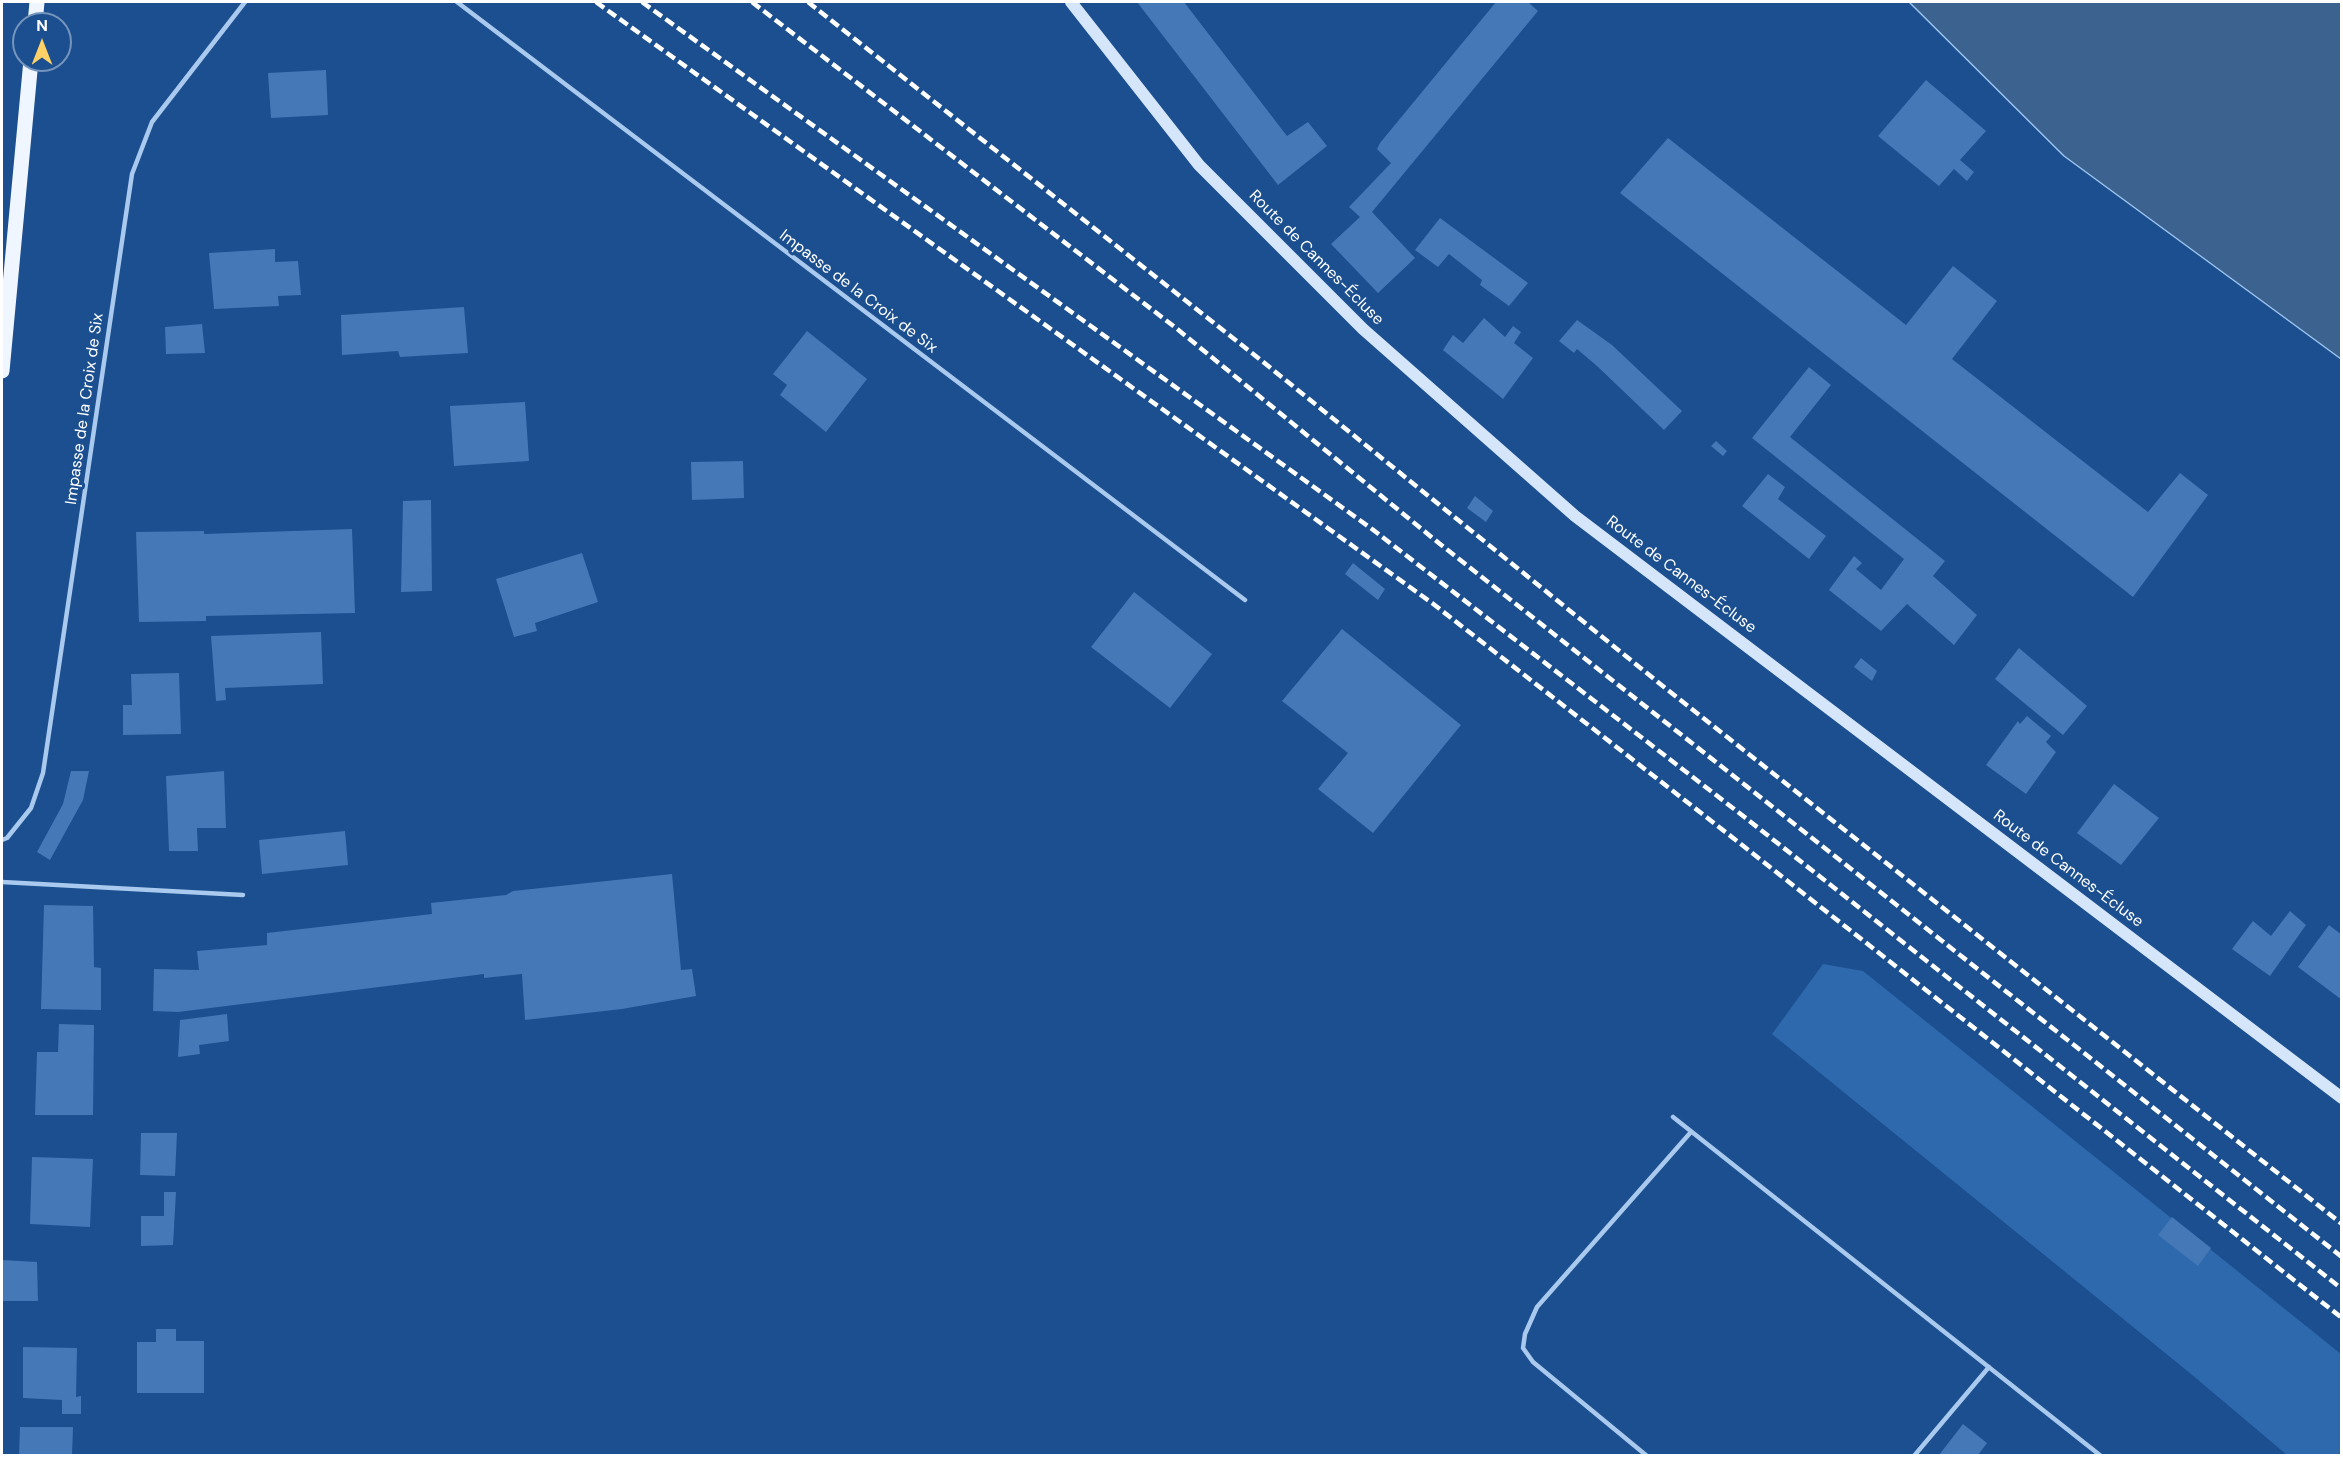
<!DOCTYPE html>
<meta charset="utf-8">
<style>
body{margin:0}
#map{position:relative;width:2343px;height:1457px;overflow:hidden;background:#1b4f8f;font-family:"DM Sans",sans-serif}
canvas{display:block}
.frame{position:absolute;inset:0;border:3px solid #fff;pointer-events:none}
.north{position:absolute;left:12px;top:12px;width:60px;height:60px;box-sizing:border-box;background:#1b4f8f;border:2px solid #7695bc;border-radius:50%;rotate:0deg;font-size:16px;font-weight:700;line-height:24px;text-align:center;color:#fff}
.north::after{content:'';display:block;margin:auto;width:21px;height:27px;background:#ffd166;clip-path:polygon(50% 0,100% 100%,50% 72%,0 100%)}
</style>
<div id="map">
<canvas width="2343" height="1457"></canvas>
<div class="frame"></div>
<div class="north">N</div>
</div>
<script>
const context = document.querySelector('canvas').getContext('2d');
context.lineJoin = 'round';
function fillPath(path, color) { context.fillStyle = color; context.fill(path, 'evenodd'); }
const shape = rows => new Path2D(rows.map(r => 'M' + r).join(''));
function strokePath(path, color, width, dash) { context.strokeStyle = color; context.lineWidth = width; context.lineCap = dash ? 'butt' : 'round'; context.setLineDash(dash || []); context.stroke(path); }
function drawText(font, color, halo, rows, align = 'center') {
  context.font = font + ' "DM Sans",sans-serif'; context.lineWidth = 6; context.setLineDash([]); context.textBaseline = 'middle'; context.strokeStyle = halo; context.fillStyle = color; for (const [text, x, y, turn = 0] of rows) {
    context.save(); context.translate(x, y); context.rotate((+turn || 0) * Math.PI / 180); context.textAlign = isNaN(turn) ? turn : align; if (halo) context.strokeText(text, 0, 0); context.fillText(text, 0, 0); context.restore();
  }
}
fillPath(shape([
 [1823,964,1863,971,2341,1354,2341,1455,2287,1455,2191,1374,1772,1034]
]), '#2e69ad');
const water = shape([
 [1909,2,2341,2,2341,359,2064,156,1909,2]
]);
fillPath(water, '#3c6290');
strokePath(water, '#9cc4f0', 1.5);
fillPath(shape([
 [1137,2,1184,2,1287,136,1308,122,1327,146,1278,185],
 [1496,2,1528,2,1538,11,1372,212,1415,258,1378,293,1331,244,1360,217,1349,207,1391,163,1377,149,1380,143],
 [326,70,328,115,271,118,268,73],
 [1926,80,1986,131,1960,160,1974,172,1967,181,1954,169,1939,186,1878,136],
 [1668,138,1906,325,1953,266,1997,301,1952,359,2148,512,2180,473,2208,495,2133,597,1620,193],
 [1440,218,1528,283,1509,306,1480,285,1482,280,1449,254,1438,267,1415,250],
 [275,249,275,262,298,261,301,295,278,296,279,306,214,309,209,253],
 [464,307,468,353,400,357,398,351,342,355,341,315],
 [1484,318,1505,337,1513,326,1521,332,1514,343,1533,358,1503,399,1443,350,1453,335,1463,343],
 [1577,320,1612,345,1682,411,1664,430,1597,366,1577,349,1574,353,1559,341],
 [202,324,205,353,166,354,165,327],
 [807,331,867,379,826,432,780,395,787,385,773,374],
 [1809,367,1831,385,1790,437,1945,561,1933,576,1977,615,1954,645,1907,604,1881,631,1829,590,1854,556,1862,563,1856,569,1881,590,1904,559,1752,438],
 [525,402,529,461,454,466,450,406],
 [1716,441,1727,451,1723,456,1711,446],
 [743,461,744,498,692,500,691,462],
 [1768,474,1785,487,1778,499,1826,536,1809,559,1742,506],
 [1475,496,1493,511,1486,522,1467,508],
 [431,500,432,591,401,592,403,501],
 [352,529,355,613,206,616,206,621,139,622,136,532,204,531,204,534],
 [582,553,598,602,535,623,537,631,514,637,496,579],
 [1353,563,1385,589,1378,600,1345,574],
 [1134,592,1212,654,1170,708,1091,647],
 [1342,629,1461,725,1373,833,1318,789,1348,753,1282,701],
 [321,632,323,684,225,688,226,700,216,701,211,636],
 [2019,648,2087,706,2063,735,1995,679],
 [1861,658,1877,671,1872,681,1854,667],
 [179,673,181,734,123,735,123,705,132,705,131,674],
 [2027,716,2051,736,2046,742,2056,752,2026,794,1986,765,2018,721,2020,724],
 [71,771,89,771,83,800,50,860,37,852,63,804],
 [224,771,226,828,197,828,198,851,169,851,166,776],
 [2114,784,2159,818,2121,865,2077,833],
 [345,831,348,865,262,874,259,840],
 [672,874,681,970,692,969,696,996,622,1009,525,1020,522,974,484,978,484,974,178,1012,153,1011,154,969,199,970,197,951,267,945,267,933,432,914,431,903,506,895,513,891],
 [44,905,93,906,94,967,101,968,101,1010,41,1009],
 [2290,911,2306,925,2270,976,2232,949,2253,921,2271,936],
 [2329,925,2342,935,2342,1000,2298,967],
 [227,1014,229,1041,199,1045,200,1054,178,1057,180,1020],
 [59,1024,94,1025,93,1115,35,1115,37,1052,58,1052],
 [141,1133,177,1133,175,1176,140,1175],
 [32,1157,93,1159,90,1227,30,1224],
 [164,1192,176,1192,173,1245,141,1246,141,1216,164,1216],
 [2172,1217,2211,1248,2198,1266,2158,1235],
 [2,1260,37,1262,38,1301,2,1301],
 [156,1329,176,1329,176,1341,204,1341,204,1393,137,1393,137,1342,156,1342],
 [23,1347,77,1348,76,1397,81,1396,81,1414,62,1414,62,1400,23,1398],
 [1963,1424,1987,1443,1978,1455,1939,1455],
 [20,1427,73,1427,72,1455,19,1455]
]), '#4478b7');
strokePath(shape([
 [457,2,1245,600],
 [2,840,7,838,31,808,43,773,132,174,152,122,245,2],
 [2,882,243,895],
 [1673,1117,2101,1456],
 [1647,1456,1533,1362,1523,1348,1525,1334,1537,1307,1691,1132],
 [1914,1456,1989,1367]
]), '#a9c9ee', 4.5);
strokePath(shape([
 [1071,2,1199,165,1363,329,1575,516,2342,1098]
]), '#d6e6fa', 12);
strokePath(shape([
 [35,24,37,2],
 [2,371,31,60]
]), '#f0f6ff', 15);
strokePath(shape([
 [596,2,1432,603,1728,834,2342,1318],
 [642,2,1372,529,1747,819,2342,1289],
 [752,2,1176,328,1440,544,2342,1257],
 [808,2,1262,361,1659,683,2342,1224]
]), '#fff', 4.5, [10, 4.5]);
drawText('16px', '#fff', '#1b4f8f', [
 ["Route de Cannes-Écluse",1316,258,45],
 ["Impasse de la Croix de Six",858,292,37],
 ["Impasse de la Croix de Six",85,409,-82],
 ["Route de Cannes-Écluse",1681,575,37],
 ["Route de Cannes-Écluse",2068,869,37]
]);
</script>
